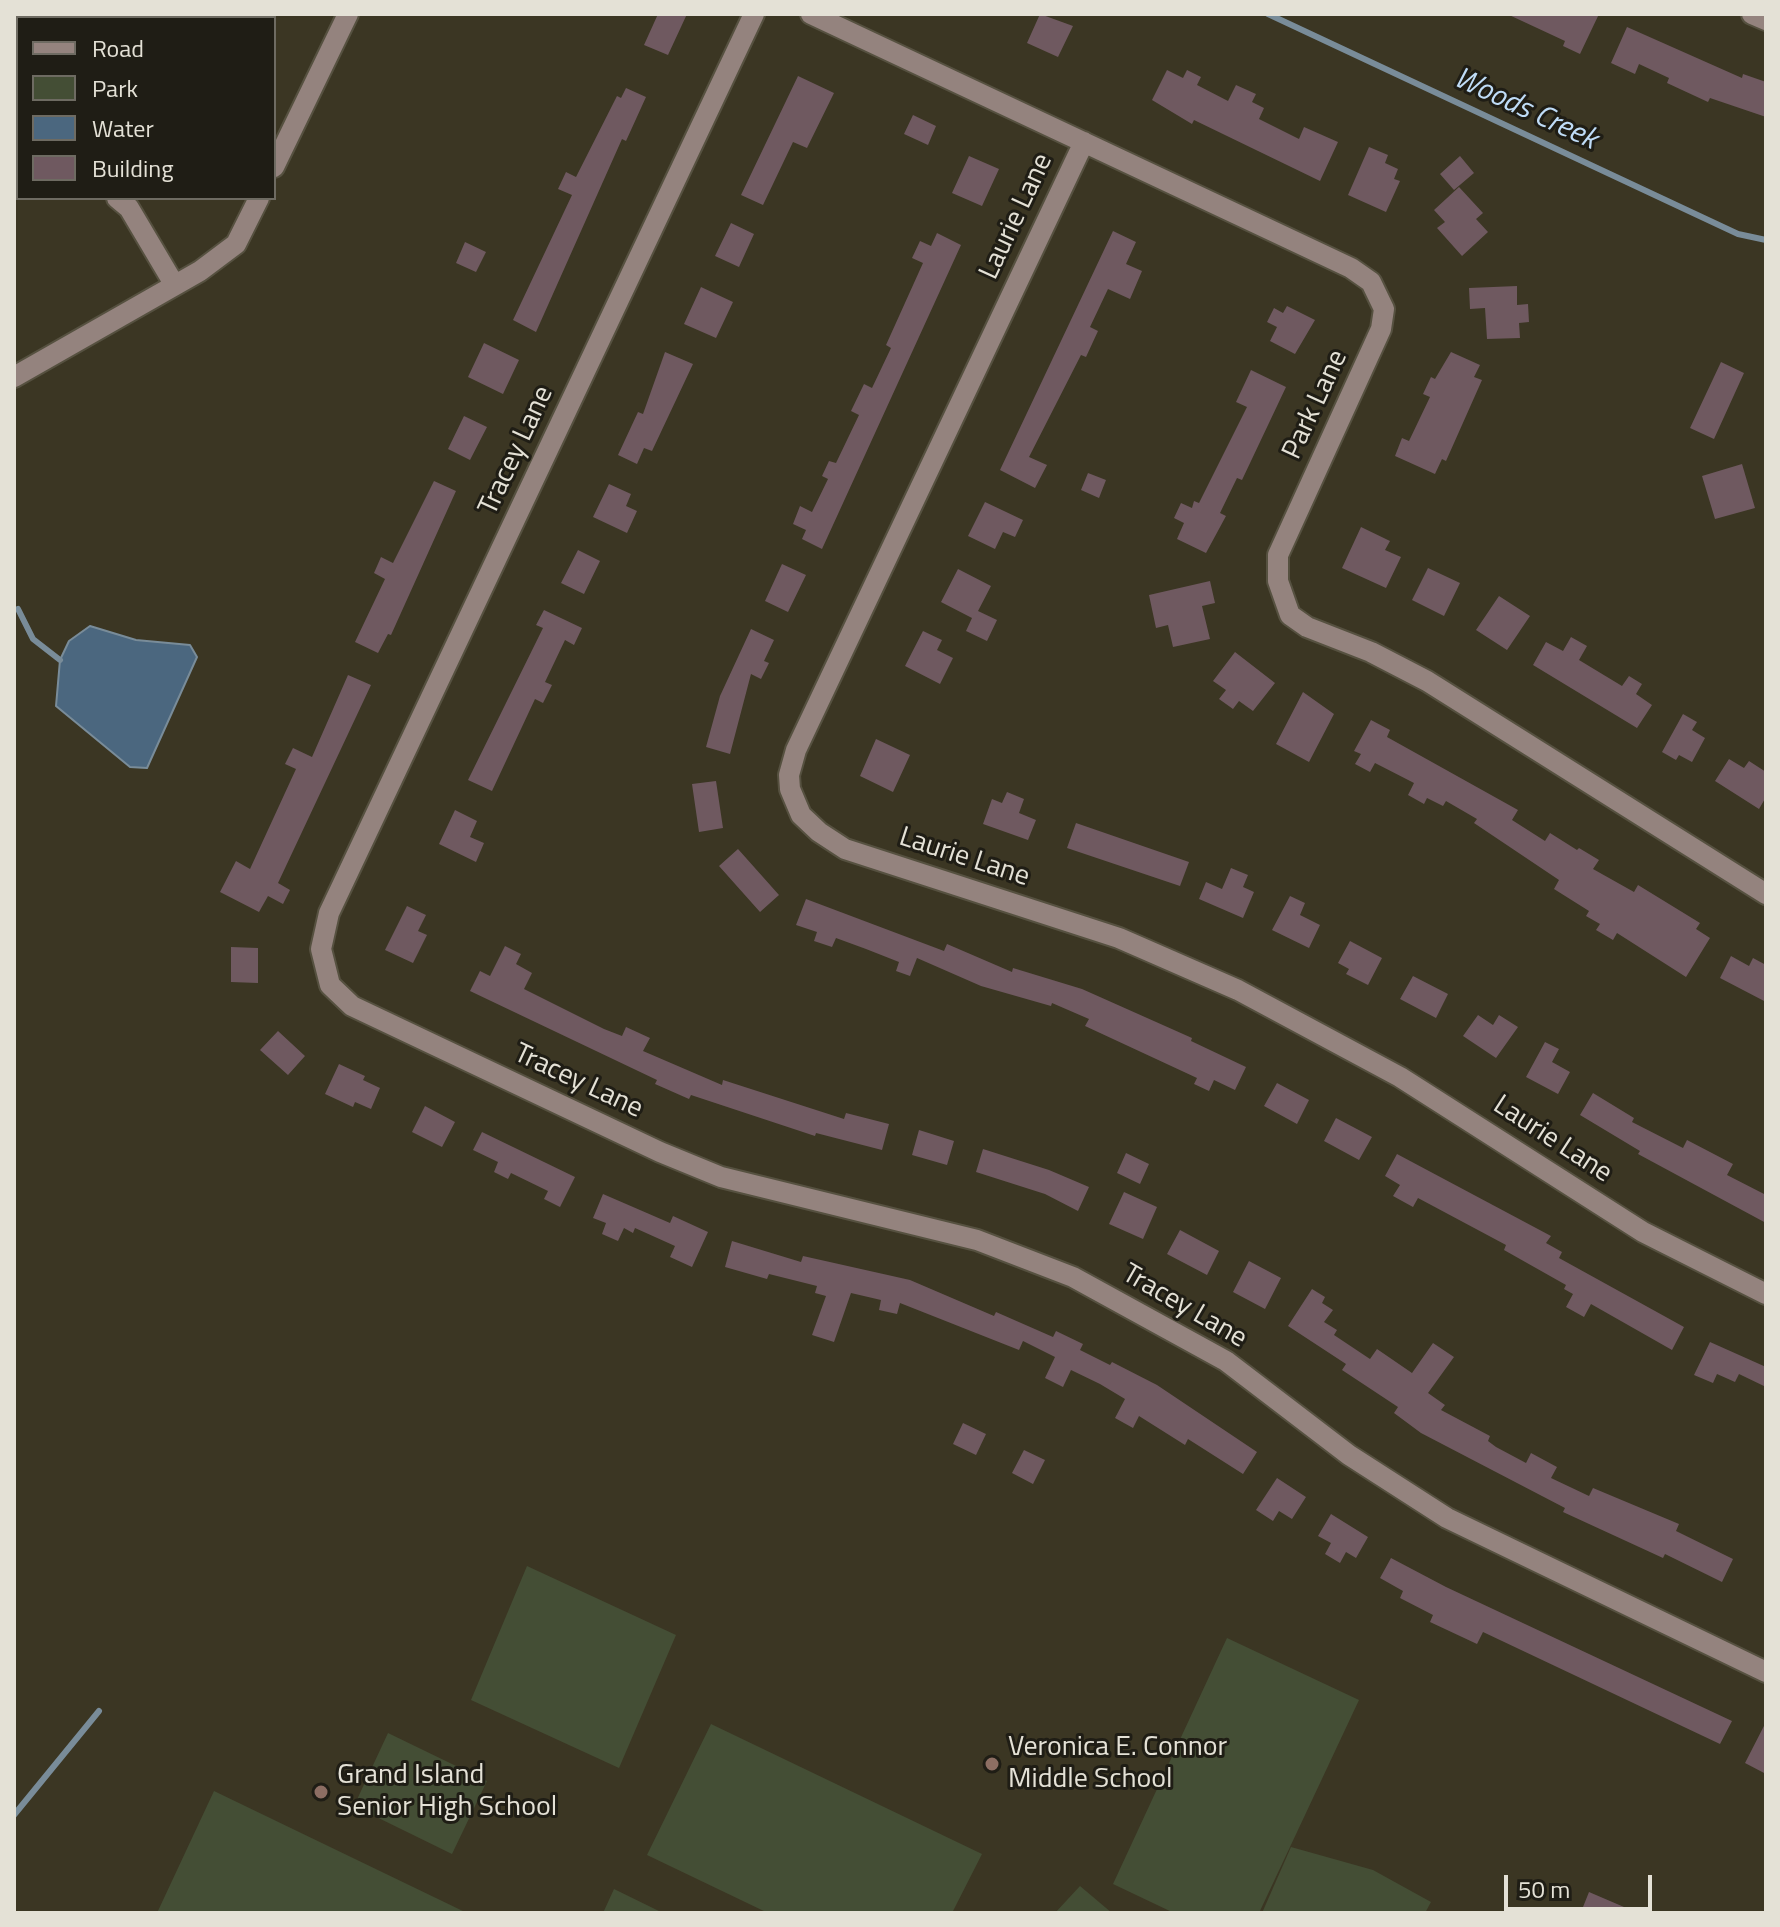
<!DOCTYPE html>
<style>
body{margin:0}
#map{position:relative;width:1780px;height:1927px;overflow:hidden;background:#3b3623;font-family:"Titillium Web",sans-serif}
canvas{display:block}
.frame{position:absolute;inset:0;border:16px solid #e4e1d6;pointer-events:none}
.legend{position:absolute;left:16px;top:16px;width:260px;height:184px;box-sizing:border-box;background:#1f1d15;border:2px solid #6e6b62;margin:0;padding:10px 14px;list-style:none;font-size:24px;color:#e4e1d6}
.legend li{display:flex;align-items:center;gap:16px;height:40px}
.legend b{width:40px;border:2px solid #6e6b62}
.scale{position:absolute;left:1504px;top:1875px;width:148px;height:36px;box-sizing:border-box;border:4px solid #e4e1d6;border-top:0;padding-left:10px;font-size:24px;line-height:28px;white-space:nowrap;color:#e4e1d6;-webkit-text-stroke:6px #1f1d15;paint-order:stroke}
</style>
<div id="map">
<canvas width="1780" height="1927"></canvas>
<div class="frame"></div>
<ul class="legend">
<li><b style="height:10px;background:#94837e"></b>Road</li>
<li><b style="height:22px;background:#444e35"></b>Park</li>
<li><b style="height:22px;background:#4b677f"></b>Water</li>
<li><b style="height:22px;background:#6f5960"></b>Building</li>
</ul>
<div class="scale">50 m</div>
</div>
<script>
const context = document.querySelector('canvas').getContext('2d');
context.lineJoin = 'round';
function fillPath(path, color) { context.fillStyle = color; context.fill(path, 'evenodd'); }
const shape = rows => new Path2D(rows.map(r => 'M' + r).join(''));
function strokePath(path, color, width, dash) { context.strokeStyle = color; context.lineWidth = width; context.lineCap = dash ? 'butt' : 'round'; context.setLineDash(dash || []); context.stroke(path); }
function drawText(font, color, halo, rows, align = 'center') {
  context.font = font + ' "Titillium Web",sans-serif'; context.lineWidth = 6; context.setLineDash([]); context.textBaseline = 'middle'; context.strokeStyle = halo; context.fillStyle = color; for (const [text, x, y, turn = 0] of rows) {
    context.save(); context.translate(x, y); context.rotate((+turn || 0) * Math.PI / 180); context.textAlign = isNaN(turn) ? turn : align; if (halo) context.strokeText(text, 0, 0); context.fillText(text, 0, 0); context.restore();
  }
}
fillPath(shape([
 [527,1566,676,1635,619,1768,471,1700],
 [1227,1638,1359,1700,1259,1913,1174,1913,1113,1884],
 [711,1724,982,1854,952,1913,768,1913,647,1855],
 [388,1733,487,1781,452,1854,354,1806],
 [214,1791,467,1913,157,1913],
 [1291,1847,1373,1870,1431,1902,1425,1913,1262,1913],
 [1080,1886,1112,1913,1055,1913],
 [614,1889,663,1913,603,1913]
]), '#444e35');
const water = shape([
 [90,626,136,640,190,645,197,657,147,768,130,767,56,706,60,660,69,641,90,626]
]);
fillPath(water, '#4b677f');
strokePath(water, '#798c99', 2);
strokePath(shape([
 [1268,14,1738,234,1766,240],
 [18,609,33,639,60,660],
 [14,1815,99,1711]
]), '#798c99', 6);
fillPath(shape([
 [658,14,687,14,668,55,644,45],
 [1040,14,1073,26,1058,57,1027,43],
 [1507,14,1599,14,1580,54,1563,46,1565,41],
 [1627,27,1742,78,1743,74,1766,82,1766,117,1710,98,1708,102,1667,83,1669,78,1639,64,1635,74,1611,63],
 [1167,70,1183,78,1187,70,1201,77,1197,85,1228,101,1236,85,1256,94,1252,102,1264,108,1259,119,1299,139,1304,127,1338,142,1320,181,1194,120,1192,124,1152,100],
 [798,76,834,93,807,148,793,142,763,205,741,195],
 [626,88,646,97,626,141,622,139,536,332,513,320,572,195,558,189,566,172,576,177,617,96,621,98],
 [913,115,936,126,928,145,904,134],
 [1369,147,1388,155,1385,163,1398,169,1394,179,1400,181,1386,212,1348,195],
 [969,156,999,169,982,206,952,193],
 [1460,156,1474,173,1454,190,1440,174],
 [1459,187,1483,213,1476,219,1488,232,1462,256,1437,228,1445,222,1434,210],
 [731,223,754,234,739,267,715,256],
 [1113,231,1136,242,1126,264,1142,271,1130,299,1108,289,1090,327,1098,331,1086,357,1081,355,1029,457,1047,465,1035,488,1000,470],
 [937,233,961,245,822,549,802,539,806,530,793,524,800,506,812,512,828,479,822,476,829,461,836,463,859,415,851,411,864,384,872,388,891,348,886,345,923,263,912,258,920,241,931,246],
 [465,242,486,252,476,272,456,263],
 [1517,286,1517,305,1528,304,1529,322,1519,323,1520,338,1487,339,1485,308,1470,309,1469,288],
 [701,287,733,302,716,338,684,324],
 [1287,306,1315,320,1295,354,1270,341,1277,327,1267,322,1274,308,1283,313],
 [484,343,519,360,503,394,468,377],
 [665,352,693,364,652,451,644,448,637,464,618,455,638,412,643,414],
 [1451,352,1480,365,1474,377,1482,380,1446,461,1442,459,1435,474,1395,456,1402,438,1409,441,1430,397,1423,394,1431,377,1435,379],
 [1721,362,1744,373,1714,439,1690,428],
 [1251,370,1286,387,1242,480,1237,478,1220,513,1226,516,1206,553,1177,539,1184,523,1174,518,1181,503,1192,508,1194,501,1199,503,1247,407,1236,402],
 [464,416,487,427,470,460,448,449],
 [1742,464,1755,508,1715,519,1702,476],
 [1088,473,1106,480,1099,498,1081,490],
 [434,481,456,491,391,635,388,634,378,653,355,642,385,579,374,573,381,557,393,563],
 [609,484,631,494,626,506,637,511,627,533,593,517],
 [985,502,1023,520,1015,537,1003,532,995,549,968,536],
 [1361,527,1390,541,1385,550,1401,557,1386,588,1342,568],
 [578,550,600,561,584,594,561,583],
 [782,564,806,575,788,612,765,601],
 [1428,568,1460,583,1444,616,1412,600],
 [958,569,991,586,978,611,997,620,987,641,966,631,972,618,941,602],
 [1210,581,1215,603,1202,606,1210,639,1173,647,1168,625,1156,628,1149,595],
 [1499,596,1530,616,1507,650,1476,630],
 [544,610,582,628,574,645,565,640,545,682,552,685,543,703,535,699,492,791,468,780,543,628,536,625],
 [751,629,774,640,764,661,769,663,761,679,751,674,730,754,706,747,720,696],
 [923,631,942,640,937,650,953,658,940,684,905,666],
 [1571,637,1587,646,1579,660,1622,686,1629,676,1642,684,1636,694,1652,705,1637,728,1533,665,1546,642,1563,651],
 [1235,652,1275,683,1253,711,1239,701,1233,709,1219,699,1226,690,1213,681],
 [348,675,371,685,278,883,290,890,283,904,268,896,259,912,220,892,236,861,250,869,296,769,285,764,293,748,312,757],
 [1303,692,1334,714,1309,762,1276,744],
 [1683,714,1697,722,1692,730,1705,738,1692,762,1679,755,1676,760,1662,752],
 [1371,720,1390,730,1387,737,1518,810,1512,820,1545,841,1550,833,1577,850,1579,848,1599,860,1593,869,1634,892,1638,885,1700,923,1696,929,1710,938,1686,977,1617,933,1613,940,1596,930,1600,924,1586,916,1589,911,1554,889,1559,880,1474,823,1477,819,1446,801,1443,806,1427,798,1424,804,1408,795,1414,783,1375,763,1370,772,1355,764,1361,754,1354,751],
 [876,739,910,755,893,792,860,776],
 [1729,759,1744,768,1749,761,1766,772,1766,797,1759,809,1715,781],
 [716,781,723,828,699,832,692,784],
 [1007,792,1024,799,1019,813,1036,820,1028,840,983,824,992,799,1002,803],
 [455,810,477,821,470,837,484,843,476,862,439,844],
 [1076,823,1189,862,1180,886,1067,848],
 [738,849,779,895,760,912,719,866],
 [1231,868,1248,875,1243,887,1254,892,1243,918,1199,899,1206,882,1222,889],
 [1290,896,1305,903,1300,915,1320,925,1309,948,1272,930],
 [806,899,944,951,947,944,1012,972,1013,968,1082,989,1192,1038,1191,1041,1246,1067,1235,1090,1214,1080,1209,1091,1194,1084,1197,1078,1085,1026,1089,1019,1052,1003,1051,1006,981,986,917,958,910,976,896,971,899,962,866,949,836,938,832,947,814,941,817,932,796,925],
 [407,906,426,915,418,931,427,935,413,963,385,950],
 [1350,941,1382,958,1368,985,1346,974,1349,969,1338,963],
 [505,946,521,954,516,964,532,973,524,989,604,1029,622,1036,626,1027,650,1038,643,1051,722,1085,723,1080,844,1119,846,1113,889,1124,882,1150,816,1133,815,1136,691,1095,689,1099,655,1084,657,1080,470,991,480,971,490,976],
 [231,947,258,948,258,983,231,982],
 [1731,956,1749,966,1753,958,1766,965,1766,1002,1720,978],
 [1413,976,1448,994,1436,1018,1400,999],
 [1478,1015,1493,1025,1499,1015,1518,1027,1496,1058,1463,1036],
 [278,1031,305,1056,288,1075,260,1050],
 [1545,1042,1559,1049,1552,1062,1570,1072,1558,1094,1526,1077],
 [339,1064,365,1076,363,1080,380,1088,371,1109,355,1102,353,1107,325,1094],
 [1277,1083,1309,1100,1297,1124,1264,1106],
 [1593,1093,1634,1118,1632,1122,1683,1148,1687,1140,1733,1164,1727,1175,1766,1195,1766,1223,1638,1154,1640,1151,1580,1115],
 [425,1106,455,1122,442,1147,412,1132],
 [1336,1118,1372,1137,1359,1160,1324,1141],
 [919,1130,954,1141,947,1165,912,1155],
 [482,1132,575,1177,560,1207,544,1199,548,1191,511,1173,508,1179,494,1172,498,1162,473,1150],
 [983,1149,1049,1170,1089,1187,1078,1211,1045,1194,976,1172],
 [1126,1153,1149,1164,1140,1184,1117,1173],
 [1397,1154,1551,1236,1546,1243,1562,1252,1559,1258,1684,1327,1672,1350,1591,1304,1584,1317,1566,1307,1573,1294,1564,1289,1566,1285,1504,1250,1506,1245,1418,1198,1413,1207,1393,1196,1400,1185,1385,1176],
 [1124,1192,1157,1207,1143,1239,1109,1224],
 [603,1194,670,1223,673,1216,708,1232,692,1267,670,1257,675,1246,635,1228,633,1233,624,1228,618,1241,602,1234,606,1223,593,1218],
 [1180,1230,1219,1251,1207,1275,1167,1254],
 [732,1241,801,1262,803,1256,910,1280,994,1316,996,1312,1053,1337,1056,1331,1083,1344,1080,1350,1110,1365,1112,1362,1157,1385,1257,1452,1243,1474,1188,1439,1185,1445,1139,1416,1133,1428,1115,1418,1125,1399,1100,1384,1071,1370,1063,1387,1045,1378,1055,1357,1023,1341,1019,1350,900,1303,897,1314,879,1310,881,1300,851,1293,834,1342,812,1335,826,1296,815,1293,817,1286,769,1274,767,1279,725,1267],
 [1249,1261,1281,1278,1265,1309,1233,1292],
 [1312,1289,1325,1297,1322,1303,1333,1310,1324,1322,1337,1330,1334,1335,1370,1359,1377,1349,1412,1373,1433,1343,1454,1357,1428,1393,1445,1405,1441,1410,1490,1436,1488,1441,1496,1447,1526,1463,1531,1453,1557,1467,1551,1478,1589,1496,1593,1488,1679,1524,1676,1531,1733,1559,1722,1582,1665,1554,1663,1558,1563,1512,1565,1508,1421,1433,1394,1413,1398,1407,1342,1370,1346,1364,1288,1326],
 [1710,1342,1766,1367,1766,1387,1739,1374,1735,1382,1717,1374,1713,1383,1694,1375],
 [963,1423,986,1434,976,1455,953,1444],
 [1024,1450,1045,1460,1033,1484,1012,1473],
 [1277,1478,1306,1497,1292,1519,1279,1511,1273,1521,1256,1510],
 [1331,1514,1368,1537,1356,1558,1346,1552,1340,1563,1325,1554,1331,1543,1318,1536],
 [1391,1558,1446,1587,1732,1721,1720,1744,1483,1632,1477,1644,1430,1622,1433,1615,1400,1598,1403,1591,1380,1578],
 [1766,1722,1766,1774,1745,1763],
 [1589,1892,1638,1913,1598,1913,1583,1907]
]), '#6f5960');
const minor = shape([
 [754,14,329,913,321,949,330,985,352,1006,660,1152,721,1177,977,1240,1073,1277,1226,1361,1349,1455,1447,1518,1766,1672],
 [811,14,1281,235,1351,268,1371,282,1384,309,1381,329,1278,555,1278,581,1290,615,1307,627,1371,652,1427,681,1766,894],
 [1752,14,1766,20],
 [1084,142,796,750,789,775,790,789,801,815,819,832,845,849,1119,938,1238,990,1400,1077,1643,1232,1766,1294],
 [14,144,18,146],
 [274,167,348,14],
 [117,198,129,208,174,284],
 [14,377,200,271,236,244,259,198]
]);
strokePath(minor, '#565140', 24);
strokePath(minor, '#94837e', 20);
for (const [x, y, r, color] of [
 [992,1764,8,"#8d6e63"],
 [321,1792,8,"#8d6e63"]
]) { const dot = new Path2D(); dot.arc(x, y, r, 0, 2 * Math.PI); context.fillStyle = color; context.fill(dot); strokePath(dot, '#1f1d15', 3); }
drawText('28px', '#e4e1d6', '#1f1d15', [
 ["Laurie Lane",1017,217,-65],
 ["Park Lane",1316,405,-65],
 ["Tracey Lane",517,451,-65],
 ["Laurie Lane",964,858,18],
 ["Tracey Lane",578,1082,25],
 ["Laurie Lane",1552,1140,33],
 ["Tracey Lane",1184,1307,30]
]);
drawText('28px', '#e4e1d6', '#1f1d15', [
 ["Veronica E. Connor",1008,1748],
 ["Middle School",1008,1780],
 ["Grand Island",337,1776],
 ["Senior High School",337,1808]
], 'left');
drawText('italic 30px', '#bfdcf7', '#1f1d15', [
 ["Woods Creek",1525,110,25]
]);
</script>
